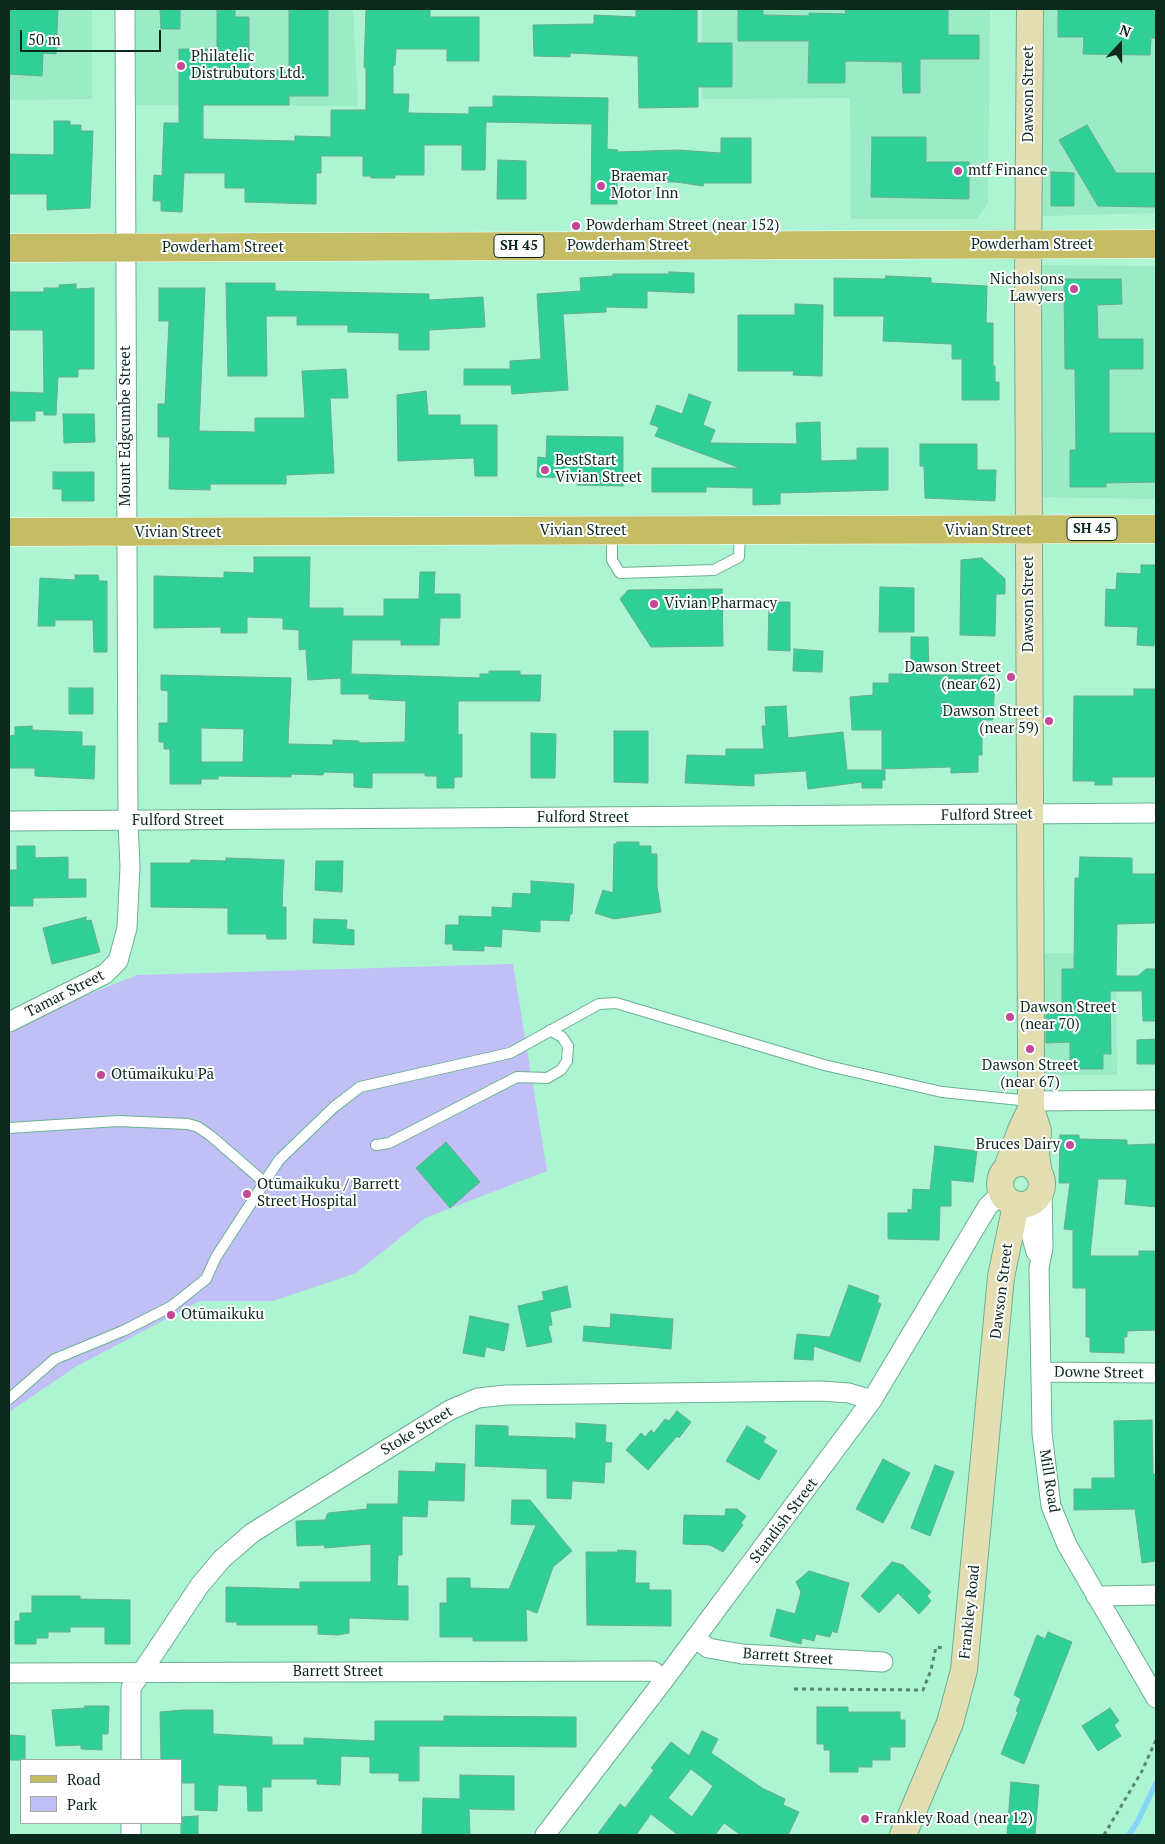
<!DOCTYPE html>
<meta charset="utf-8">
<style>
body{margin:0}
#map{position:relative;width:1165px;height:1844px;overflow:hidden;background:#adf4d3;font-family:"PT Serif",serif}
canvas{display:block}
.frame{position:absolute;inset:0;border:10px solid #0b281c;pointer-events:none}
.legend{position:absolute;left:20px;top:1759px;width:162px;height:65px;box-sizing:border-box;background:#fff;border:1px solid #9da9a4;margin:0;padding:6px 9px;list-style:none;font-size:15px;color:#0b281c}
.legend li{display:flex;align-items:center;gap:10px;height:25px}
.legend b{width:25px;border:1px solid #9da9a4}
.north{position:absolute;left:1095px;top:20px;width:50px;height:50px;-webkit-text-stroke:4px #fff;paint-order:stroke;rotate:21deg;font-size:14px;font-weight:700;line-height:20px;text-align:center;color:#0b281c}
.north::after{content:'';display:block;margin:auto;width:18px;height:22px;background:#0b281c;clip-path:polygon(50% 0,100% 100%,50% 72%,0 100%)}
.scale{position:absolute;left:20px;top:30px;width:141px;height:22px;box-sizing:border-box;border:2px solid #0b281c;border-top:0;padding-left:6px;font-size:15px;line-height:18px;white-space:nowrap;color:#0b281c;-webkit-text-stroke:4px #fff;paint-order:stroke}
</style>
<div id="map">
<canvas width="1165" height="1844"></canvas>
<div class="frame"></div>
<ul class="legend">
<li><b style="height:6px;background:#c4bd66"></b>Road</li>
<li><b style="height:14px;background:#c0c0f6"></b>Park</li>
</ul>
<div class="north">N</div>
<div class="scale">50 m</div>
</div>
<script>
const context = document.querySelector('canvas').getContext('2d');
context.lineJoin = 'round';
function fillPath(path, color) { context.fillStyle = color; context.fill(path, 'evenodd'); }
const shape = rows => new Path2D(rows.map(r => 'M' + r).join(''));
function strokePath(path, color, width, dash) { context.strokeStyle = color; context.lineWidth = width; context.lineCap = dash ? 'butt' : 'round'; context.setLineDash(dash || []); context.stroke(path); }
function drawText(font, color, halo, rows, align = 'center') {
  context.font = font + ' "PT Serif",serif'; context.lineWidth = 4; context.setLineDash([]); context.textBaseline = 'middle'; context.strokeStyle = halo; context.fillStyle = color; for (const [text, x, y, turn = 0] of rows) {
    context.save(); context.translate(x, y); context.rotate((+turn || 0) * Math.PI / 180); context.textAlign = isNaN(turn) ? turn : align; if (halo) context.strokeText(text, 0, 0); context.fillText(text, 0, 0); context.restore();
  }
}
fillPath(shape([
 [9,9,92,9,92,99,9,100],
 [136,9,353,9,358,106,136,105],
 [702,9,990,9,988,204,976,219,851,219,850,98,702,99],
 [1035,9,1156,9,1156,213,1045,216,1032,212],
 [1036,265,1156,266,1156,499,1039,497],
 [1033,953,1116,953,1117,1075,1034,1075]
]), '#9aebc6');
fillPath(shape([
 [513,964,547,1171,425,1218,356,1273,273,1301,200,1301,77,1366,9,1412,9,1026,137,975]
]), '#c0c0f6');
strokePath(shape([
 [1129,1835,1138,1821,1156,1783]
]), '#86d7f6', 5.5);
const building = shape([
 [9,9,58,9,56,54,43,53,42,76,9,74,9,9],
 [160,9,180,9,180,29,161,29,160,9],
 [217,9,235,9,235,17,249,17,249,70,289,70,289,9,328,9,328,96,289,96,289,105,203,105,203,139,295,141,295,136,331,137,331,110,366,110,366,68,364,67,366,9,430,9,430,17,479,17,479,61,447,61,447,49,396,49,395,65,393,66,393,94,409,94,408,113,469,114,469,107,493,107,493,96,608,98,607,149,618,150,617,152,678,150,721,153,721,138,751,138,751,183,704,183,703,186,676,182,617,182,617,204,591,204,592,124,486,122,485,170,462,170,462,145,424,145,424,175,395,175,395,178,371,178,371,176,363,176,363,156,321,156,321,173,316,173,316,204,245,202,245,188,225,188,225,173,184,173,182,212,161,211,161,201,153,201,154,175,162,176,164,123,179,123,179,49,217,49,217,9],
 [697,9,697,43,732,43,732,87,698,87,698,107,639,108,638,56,570,53,570,57,534,56,533,25,594,24,594,15,636,17,636,10,697,9],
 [738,9,763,9,763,15,809,16,809,13,846,14,845,9,948,9,948,35,979,35,979,59,920,59,920,93,903,93,902,62,845,61,845,83,808,83,809,41,738,41,738,9],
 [1058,9,1156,9,1156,38,1151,38,1150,55,1083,54,1084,37,1058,37,1058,9],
 [54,121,70,121,70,125,81,125,81,131,93,131,90,208,47,210,47,194,9,194,9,154,54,155,54,121],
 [1087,125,1116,173,1156,173,1156,207,1098,206,1059,140,1087,125],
 [872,137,926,137,926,162,969,162,969,199,871,197,872,137],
 [498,160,526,161,526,199,497,199,498,160],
 [1051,172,1074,173,1074,206,1051,206,1051,172],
 [669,272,694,273,694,293,647,291,647,308,606,307,606,312,563,314,568,390,512,394,511,385,464,385,464,369,510,369,510,361,541,359,537,294,581,291,580,278,613,276,613,274,669,274,669,272],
 [886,276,931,278,931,283,987,286,986,323,993,323,993,366,995,366,995,382,999,382,999,400,962,400,962,359,952,359,952,344,883,341,884,316,834,316,834,278,885,279,886,276],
 [1064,279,1121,279,1122,304,1097,305,1098,339,1143,339,1143,369,1109,369,1109,433,1156,433,1156,482,1106,483,1106,487,1070,487,1070,450,1076,450,1075,369,1065,369,1064,279],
 [226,283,275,283,275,291,429,294,429,300,483,297,485,327,429,330,429,350,399,350,399,333,348,332,348,325,297,325,297,316,266,316,267,376,228,376,226,283],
 [76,284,76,289,94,288,94,369,78,369,78,377,58,377,56,415,44,415,44,411,35,411,35,421,9,421,9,392,44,393,43,330,9,330,9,292,44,292,44,288,59,288,59,285,76,284],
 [159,288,205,288,199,431,255,432,255,418,305,418,302,371,346,369,348,398,330,398,334,473,286,475,286,484,210,484,210,490,169,489,170,437,158,437,158,404,165,404,169,321,159,321,159,288],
 [795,304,823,305,822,376,793,375,794,371,738,371,738,315,795,315,795,304],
 [426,391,428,415,460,415,460,425,497,425,497,476,475,476,474,458,398,461,397,395,426,391],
 [689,394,711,402,703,425,715,430,710,443,797,444,796,423,820,422,821,461,857,460,857,448,888,448,888,490,780,493,780,504,753,505,753,488,706,487,706,492,652,492,652,468,740,468,655,436,659,427,650,424,657,405,682,414,689,394],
 [63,414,94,414,95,442,64,443,63,414],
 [547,436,623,437,623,486,577,485,577,478,537,477,538,457,546,458,547,436],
 [920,444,977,444,977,470,996,470,995,501,925,498,924,466,920,466,920,444],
 [53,472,94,472,94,501,62,501,62,489,53,489,53,472],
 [254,557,310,557,309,608,343,608,343,616,384,616,384,599,419,599,420,572,435,572,434,594,460,594,460,618,440,618,439,645,401,645,401,640,352,640,351,674,480,678,480,674,489,674,489,671,520,671,520,675,541,675,540,701,458,701,458,735,462,734,462,777,454,777,454,788,437,788,437,776,425,776,425,773,372,773,372,788,354,787,354,773,324,772,323,775,291,774,291,777,218,776,218,779,201,779,201,784,170,784,170,749,164,749,164,742,159,742,159,723,168,723,168,691,161,690,161,675,291,678,288,744,333,745,333,740,359,741,359,743,405,742,406,701,369,699,369,694,341,694,341,678,308,680,306,649,299,650,299,630,283,629,283,618,247,617,247,633,221,633,221,627,154,628,154,576,224,578,224,572,254,573,254,557],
 [201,728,244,729,243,762,201,762,201,728],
 [982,558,1005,579,1005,594,996,594,995,636,960,635,961,560,982,558],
 [1141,565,1156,565,1156,632,1154,646,1137,645,1138,627,1105,626,1106,589,1116,590,1117,573,1141,574,1141,565],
 [75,575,98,575,99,581,107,581,107,652,94,652,93,620,55,620,55,626,38,626,40,578,75,580,75,575],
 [880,587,914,588,914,632,879,632,880,587],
 [722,589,723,646,651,647,620,599,628,590,722,589],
 [769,602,790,602,790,651,768,650,769,602],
 [911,637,928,637,929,675,995,675,993,720,982,720,982,755,978,755,978,772,951,773,951,767,882,769,882,730,852,730,850,697,873,695,873,683,889,683,889,674,911,674,911,637],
 [794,649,823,651,822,672,793,671,794,649],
 [69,688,93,688,93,714,69,714,69,688],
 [1134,689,1156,689,1156,777,1112,777,1112,785,1095,785,1095,781,1073,781,1074,696,1134,696,1134,689],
 [786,706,788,738,843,732,847,770,885,770,885,780,882,780,882,788,862,788,862,782,808,789,806,771,754,774,754,786,685,783,687,755,726,756,726,749,764,749,762,726,766,726,765,707,786,706],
 [32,726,32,730,82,732,82,746,95,746,94,779,35,776,35,768,9,768,9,736,15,735,15,727,32,726],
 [614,731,648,731,648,783,614,782,614,731],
 [531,733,556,734,555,778,531,778,531,733],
 [617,842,639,842,639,846,651,846,651,854,657,854,657,886,661,912,614,919,595,913,603,890,613,893,614,844,617,844,617,842],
 [17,846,35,846,35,858,68,857,68,879,86,879,86,897,33,898,33,906,9,906,9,870,17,870,17,846],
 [1080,857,1132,858,1132,874,1155,874,1155,923,1117,924,1116,976,1138,976,1146,969,1156,969,1156,1021,1143,1021,1142,991,1110,991,1111,1054,1103,1054,1103,1069,1070,1069,1070,1042,1046,1043,1046,1011,1062,1011,1062,969,1074,969,1075,878,1079,878,1080,857],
 [226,858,284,860,282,907,286,907,286,939,267,939,266,934,228,934,228,908,151,907,151,863,190,863,191,860,226,861,226,858],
 [316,861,343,861,342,892,315,890,316,861],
 [531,881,574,884,572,914,570,914,569,921,540,920,540,932,502,929,501,947,484,946,484,951,453,950,453,944,445,944,446,925,459,925,459,916,492,917,492,907,512,908,513,893,531,894,531,881],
 [86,917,86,921,91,920,100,952,52,964,43,928,86,917],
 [314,919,347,920,346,929,354,930,354,945,313,943,314,919],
 [1156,1039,1156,1064,1137,1064,1137,1040,1156,1039],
 [1060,1135,1079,1135,1079,1139,1127,1140,1127,1145,1156,1144,1156,1207,1125,1204,1127,1179,1098,1179,1090,1256,1139,1256,1139,1251,1156,1251,1156,1330,1127,1331,1127,1337,1124,1337,1124,1353,1090,1352,1090,1337,1086,1337,1086,1288,1073,1288,1073,1230,1064,1229,1070,1183,1059,1183,1060,1135],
 [446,1142,480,1182,450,1208,416,1168,446,1142],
 [935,1146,977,1151,973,1182,951,1180,951,1206,940,1206,939,1240,888,1239,888,1213,908,1213,908,1209,912,1210,913,1189,930,1190,935,1146],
 [849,1285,879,1296,877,1302,881,1304,860,1362,814,1346,813,1360,794,1359,797,1334,830,1337,849,1285],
 [567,1286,571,1307,550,1312,552,1325,548,1326,552,1342,527,1347,518,1306,544,1300,542,1292,567,1286],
 [611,1314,673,1319,671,1349,583,1341,584,1326,610,1328,611,1314],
 [470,1316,509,1324,504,1351,486,1347,484,1357,463,1353,470,1316],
 [677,1411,691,1422,679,1438,677,1436,648,1470,626,1450,641,1433,645,1437,651,1430,654,1433,665,1419,669,1421,677,1411],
 [1152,1420,1153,1474,1156,1474,1156,1561,1142,1563,1135,1509,1074,1510,1074,1489,1092,1489,1092,1478,1115,1478,1114,1421,1152,1420],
 [576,1423,606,1425,605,1442,612,1443,611,1462,605,1462,604,1483,572,1481,571,1499,547,1498,547,1469,475,1466,476,1425,508,1426,508,1436,573,1438,573,1440,576,1438,576,1423],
 [747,1426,766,1437,763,1442,777,1451,759,1480,726,1461,747,1426],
 [883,1459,910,1473,883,1523,856,1509,883,1459],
 [436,1463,465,1464,464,1501,428,1500,427,1517,402,1516,402,1555,398,1555,397,1586,408,1586,408,1620,349,1618,349,1633,338,1635,318,1634,318,1625,237,1625,237,1622,226,1622,226,1587,300,1589,300,1582,371,1582,371,1544,325,1548,324,1545,297,1546,296,1521,325,1520,328,1513,367,1509,367,1504,398,1504,399,1471,435,1472,436,1463],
 [935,1465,954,1472,930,1536,911,1528,935,1465],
 [512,1500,530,1500,572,1551,553,1567,537,1613,526,1609,527,1641,473,1641,473,1637,440,1637,440,1603,447,1603,447,1578,470,1578,470,1588,509,1589,536,1525,511,1524,512,1500],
 [726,1509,737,1509,746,1516,741,1523,743,1525,723,1552,710,1545,683,1544,684,1515,725,1516,726,1509],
 [618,1550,636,1551,635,1583,649,1583,649,1590,671,1590,671,1626,587,1625,586,1552,618,1552,618,1550],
 [892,1562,903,1565,931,1592,927,1596,931,1601,919,1614,898,1593,879,1613,861,1596,892,1562],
 [809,1571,849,1583,837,1633,832,1631,830,1637,816,1634,814,1641,802,1638,801,1644,770,1636,777,1609,795,1614,801,1592,796,1582,809,1571],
 [32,1596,80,1596,80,1599,130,1600,130,1644,105,1644,105,1627,70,1627,70,1632,48,1632,48,1638,36,1638,36,1644,15,1644,15,1621,20,1621,20,1613,32,1613,32,1596],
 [1048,1632,1072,1642,1024,1764,1001,1754,1018,1712,1016,1711,1021,1699,1014,1695,1028,1658,1037,1635,1045,1639,1048,1632],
 [85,1706,109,1706,108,1734,102,1734,102,1750,81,1749,81,1745,56,1746,52,1710,85,1708,85,1706],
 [817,1707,848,1707,848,1712,900,1712,900,1720,905,1720,905,1747,890,1747,890,1760,872,1760,872,1767,858,1767,858,1772,830,1772,830,1750,824,1750,824,1744,817,1744,817,1707],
 [1110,1708,1119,1721,1114,1725,1121,1736,1098,1751,1082,1726,1110,1708],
 [183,1710,213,1710,213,1734,272,1737,272,1745,304,1745,304,1738,375,1741,375,1721,444,1721,444,1716,576,1717,576,1747,419,1746,419,1781,399,1781,399,1773,370,1773,370,1757,341,1756,340,1785,317,1784,317,1779,271,1779,271,1787,262,1787,262,1811,248,1811,247,1786,218,1785,217,1811,195,1810,195,1783,181,1783,181,1760,161,1760,160,1712,183,1710],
 [702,1731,718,1739,711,1753,762,1788,785,1799,783,1805,799,1812,788,1835,741,1835,724,1823,715,1835,678,1835,651,1814,636,1835,597,1835,620,1804,625,1808,654,1770,651,1768,671,1742,689,1756,702,1731],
 [691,1769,713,1786,692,1817,668,1798,691,1769],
 [9,1735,25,1736,25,1760,9,1760,9,1735],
 [460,1775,514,1776,514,1810,469,1809,470,1835,422,1835,423,1798,460,1799,460,1775],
 [1011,1782,1039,1785,1035,1835,1007,1835,1011,1782],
 [198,1816,198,1835,181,1835,181,1817,198,1816]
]);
fillPath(building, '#31cf98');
strokePath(building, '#67ac8e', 1);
const lane = shape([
 [612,532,612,560,620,573,714,570,739,557,740,532],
 [9,1128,118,1121,188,1124,198,1127,211,1136,264,1182],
 [376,1145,389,1143,517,1077,547,1078,561,1070,567,1061,568,1046,562,1037,550,1030],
 [9,1399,55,1359,125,1330,172,1306,206,1279,216,1257,279,1160,334,1107,360,1087,510,1053,599,1004,616,1003,824,1065,942,1092,1030,1101]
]);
const street = shape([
 [9,821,1156,813],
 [9,1022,105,974,118,961,127,928,130,867,128,821,125,9],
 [1032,1101,1156,1100],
 [1042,1187,1043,1248,1039,1268,1042,1433,1051,1506,1067,1545,1156,1698],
 [1023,1205,1036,1252],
 [1041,1372,1156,1373],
 [1096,1596,1156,1595],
 [695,1638,708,1648,742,1654,883,1662],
 [9,1673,653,1671,664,1680],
 [131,1760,131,1688,200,1585,222,1559,252,1533,450,1410,478,1398,506,1395,821,1391,849,1393,872,1400],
 [131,1823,131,1835],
 [545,1835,664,1680,872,1400,988,1206,1002,1193]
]);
const secondary = shape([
 [1030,9,1028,278,1031,1061,1031,1109,1038,1131,1036,1155,1039,1174],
 '1000 1184a21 21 0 1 1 42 0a21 21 0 1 1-42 0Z',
 [1007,1168,1021,1130,1031,1109],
 [903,1835,950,1723,964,1670,1001,1277,1016,1205]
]);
const primary = shape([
 [9,248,1156,244],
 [9,532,1156,529]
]);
strokePath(lane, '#6ab091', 12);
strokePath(street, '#6ab091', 21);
strokePath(secondary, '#6ab091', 28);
strokePath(primary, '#fff', 29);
strokePath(shape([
 [794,1689,923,1690,931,1670,936,1647,944,1648],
 [1104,1835,1142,1771,1156,1740]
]), '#568771', 3, [4, 4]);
strokePath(lane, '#fff', 10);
strokePath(street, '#fff', 19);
strokePath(secondary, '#e2deb2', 26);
strokePath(primary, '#c4bd66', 28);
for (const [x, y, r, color] of [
 [181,66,5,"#c34898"],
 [958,171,5,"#c34898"],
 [601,186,5,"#c34898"],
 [576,226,5,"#c34898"],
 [1074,289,5,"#c34898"],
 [545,470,5,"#c34898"],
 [654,604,5,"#c34898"],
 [1011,677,5,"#c34898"],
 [1049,721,5,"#c34898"],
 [1010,1017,5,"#c34898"],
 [1030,1049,5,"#c34898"],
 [101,1075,5,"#c34898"],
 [1070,1145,5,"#c34898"],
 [247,1194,5,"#c34898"],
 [171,1315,5,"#c34898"],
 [865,1819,5,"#c34898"]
]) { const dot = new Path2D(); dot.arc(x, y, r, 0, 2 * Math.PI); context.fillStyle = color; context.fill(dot); strokePath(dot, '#fff', 2); }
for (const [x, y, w] of [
 [519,246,50],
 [1092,529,50]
]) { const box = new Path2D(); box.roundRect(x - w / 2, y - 11.5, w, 23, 4); context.fillStyle = '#fff'; context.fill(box); strokePath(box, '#0b281c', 1); }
drawText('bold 14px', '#0b281c', null, [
 ["SH 45",519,246],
 ["SH 45",1092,529]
]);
drawText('15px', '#0b281c', '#fff', [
 ["Philatelic",191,57],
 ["Distrubutors Ltd.",191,74],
 ["mtf Finance",968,171],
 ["Braemar",611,177],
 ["Motor Inn",611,194],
 ["Powderham Street (near 152)",586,226],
 ["Nicholsons",1064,280,"right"],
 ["Lawyers",1064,297,"right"],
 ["BestStart",555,461],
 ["Vivian Street",555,478],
 ["Vivian Pharmacy",664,604],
 ["Dawson Street",1001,668,"right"],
 ["(near 62)",1001,685,"right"],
 ["Dawson Street",1039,712,"right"],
 ["(near 59)",1039,729,"right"],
 ["Dawson Street",1020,1008],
 ["(near 70)",1020,1025],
 ["Dawson Street",1030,1066,"center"],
 ["(near 67)",1030,1083,"center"],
 ["Otūmaikuku Pā",111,1075],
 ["Bruces Dairy",1060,1145,"right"],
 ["Otūmaikuku / Barrett",257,1185],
 ["Street Hospital",257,1202],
 ["Otūmaikuku",181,1315],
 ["Frankley Road (near 12)",875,1819]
], 'left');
drawText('15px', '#0b281c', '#fff', [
 ["Dawson Street",1029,94,-90],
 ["Powderham Street",1032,245],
 ["Powderham Street",628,246],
 ["Powderham Street",223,248],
 ["Mount Edgcumbe Street",126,426,-90],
 ["Vivian Street",583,531],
 ["Vivian Street",988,531],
 ["Vivian Street",178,533],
 ["Dawson Street",1029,604,-90],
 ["Fulford Street",987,815,-1],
 ["Fulford Street",583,818],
 ["Fulford Street",178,821],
 ["Tamar Street",65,994,-27],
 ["Dawson Street",1002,1291,-83],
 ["Downe Street",1099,1373,1],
 ["Stoke Street",417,1431,-31],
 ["Mill Road",1049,1481,81],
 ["Standish Street",784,1521,-53],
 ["Frankley Road",970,1612,-84],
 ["Barrett Street",788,1657,4],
 ["Barrett Street",338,1672]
]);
</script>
